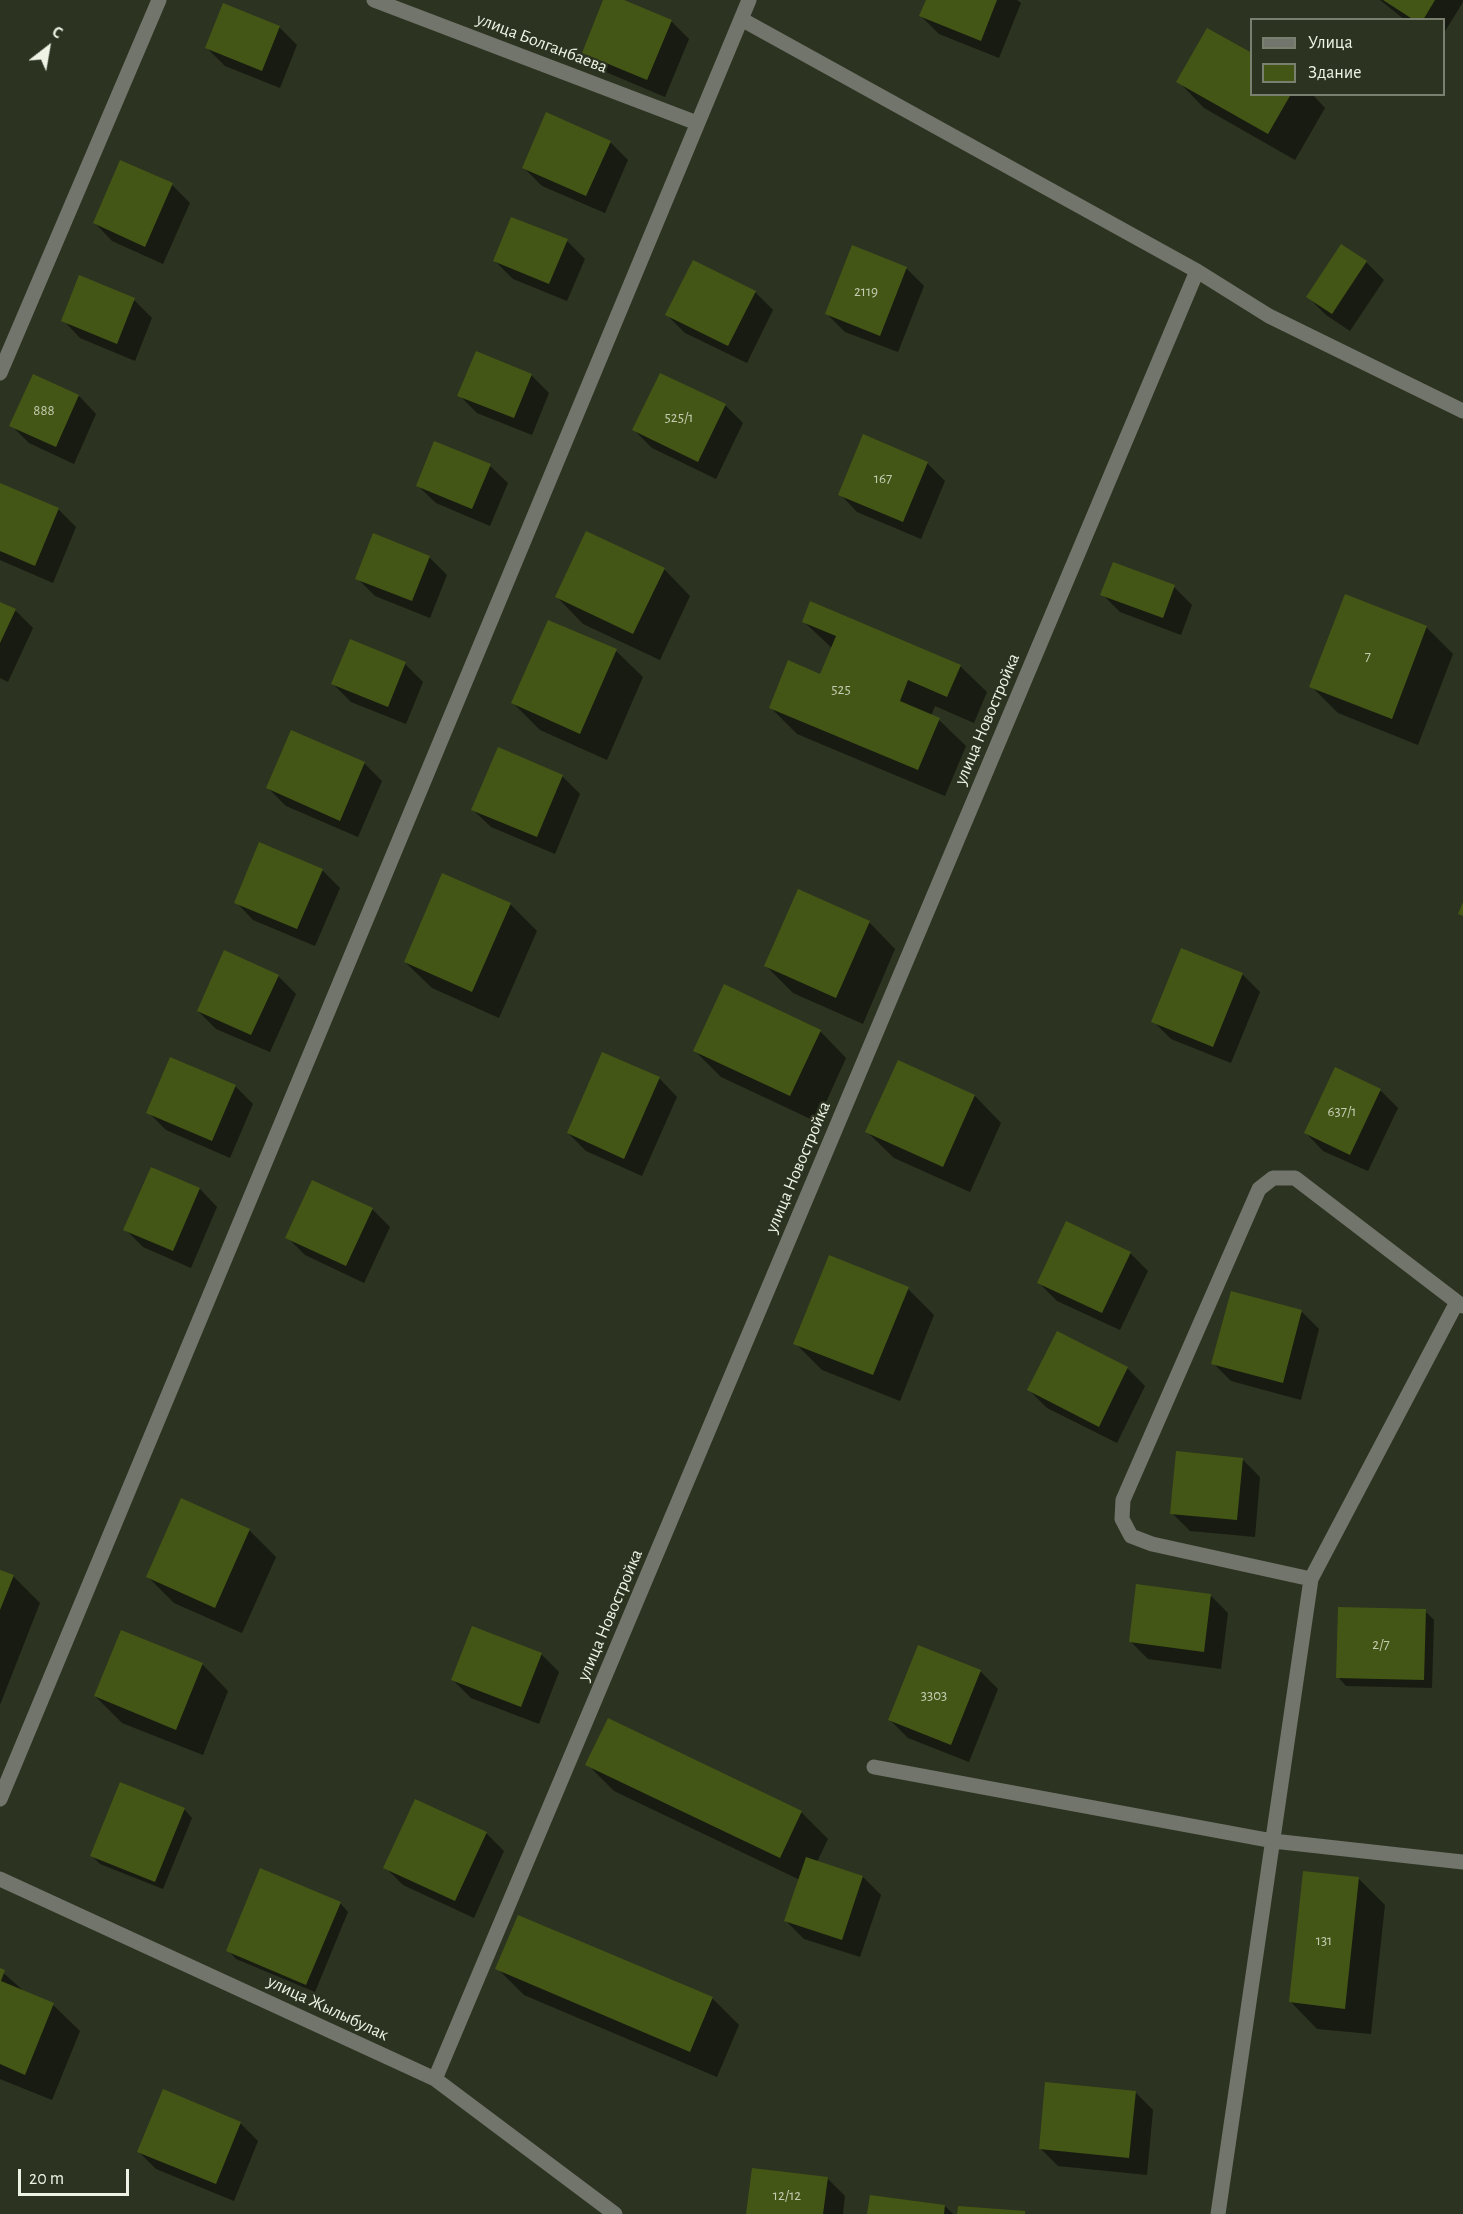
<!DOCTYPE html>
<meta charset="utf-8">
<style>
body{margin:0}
#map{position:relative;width:1463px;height:2214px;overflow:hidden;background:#2c3320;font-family:"Alegreya Sans",sans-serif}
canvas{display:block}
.legend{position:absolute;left:1250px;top:18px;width:195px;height:78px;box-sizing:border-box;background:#2c3320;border:2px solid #7a806f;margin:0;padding:8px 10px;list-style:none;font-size:18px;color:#eef3e6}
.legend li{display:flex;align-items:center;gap:12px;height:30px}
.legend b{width:30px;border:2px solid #7a806f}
.north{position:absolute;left:18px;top:18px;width:60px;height:60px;-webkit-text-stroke:4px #2c3320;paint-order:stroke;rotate:31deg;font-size:16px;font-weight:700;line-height:24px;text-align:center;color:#eef3e6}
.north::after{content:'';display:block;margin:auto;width:21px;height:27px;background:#eef3e6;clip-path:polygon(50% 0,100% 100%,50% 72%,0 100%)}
.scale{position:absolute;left:18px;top:2169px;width:111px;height:27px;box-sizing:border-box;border:3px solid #eef3e6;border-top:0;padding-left:8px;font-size:18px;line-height:21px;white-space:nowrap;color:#eef3e6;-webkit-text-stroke:4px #2c3320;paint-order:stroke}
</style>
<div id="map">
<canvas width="1463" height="2214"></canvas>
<ul class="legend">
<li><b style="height:8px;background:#71756b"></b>Улица</li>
<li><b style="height:16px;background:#445615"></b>Здание</li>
</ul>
<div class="north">С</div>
<div class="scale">20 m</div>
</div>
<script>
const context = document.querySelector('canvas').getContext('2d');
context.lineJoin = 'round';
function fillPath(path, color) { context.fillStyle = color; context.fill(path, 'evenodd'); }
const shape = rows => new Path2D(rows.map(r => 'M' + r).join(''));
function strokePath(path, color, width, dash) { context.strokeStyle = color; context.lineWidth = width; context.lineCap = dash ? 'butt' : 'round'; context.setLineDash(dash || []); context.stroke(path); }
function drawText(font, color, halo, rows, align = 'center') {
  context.font = font + ' "Alegreya Sans",sans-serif'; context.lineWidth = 4.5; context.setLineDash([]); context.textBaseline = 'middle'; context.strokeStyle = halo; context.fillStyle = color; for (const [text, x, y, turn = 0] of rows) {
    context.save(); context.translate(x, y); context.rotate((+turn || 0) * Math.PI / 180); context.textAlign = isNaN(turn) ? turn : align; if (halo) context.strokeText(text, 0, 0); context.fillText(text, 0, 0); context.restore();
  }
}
fillPath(shape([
 [605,0,621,0,671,21,689,39,665,97,601,70,583,52],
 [927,0,1017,0,1021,3,999,58,939,34,921,16],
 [1380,0,1463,0,1463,2,1444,33,1444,20,1405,20],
 [279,27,297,45,280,88,225,66,207,48],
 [1178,81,1252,94,1312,94,1325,108,1295,160,1204,108],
 [610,142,628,160,605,213,542,186,524,168],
 [121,162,172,185,190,203,163,264,112,241,95,223],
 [567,241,585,259,567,301,513,279,495,261],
 [1366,262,1384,280,1350,331,1326,315,1308,297],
 [906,268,924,286,898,352,845,332,827,314],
 [80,277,134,300,152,318,135,361,80,338,63,320],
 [755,292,773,310,747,363,685,333,667,315],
 [531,375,549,393,532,435,477,413,459,395],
 [34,376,79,396,96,414,74,464,29,443,11,425],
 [725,405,743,423,716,479,652,448,634,430],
 [927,463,945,481,921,539,857,512,840,494],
 [490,466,508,483,490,526,436,503,418,486],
 [0,485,58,509,76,527,53,583,0,560],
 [429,557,447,575,430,618,375,596,357,578],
 [664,569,690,596,660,660,583,624,557,597],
 [1174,587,1192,605,1181,635,1120,612,1102,594],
 [0,604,15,610,33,628,8,682,0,678],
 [803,621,960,666,987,692,974,723,935,706,931,716,939,720,966,746,945,796,797,734,770,707,821,676,833,649],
 [549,622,616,651,643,677,607,760,540,730,513,703],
 [1426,627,1453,654,1418,745,1338,713,1311,686],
 [405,664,423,682,406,724,351,702,333,684],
 [292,732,364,763,382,781,358,837,286,806,268,788],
 [562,776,580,794,555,854,491,827,473,810],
 [322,870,340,888,315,946,253,920,236,902],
 [510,904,537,931,499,1018,432,988,405,962],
 [869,922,895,949,863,1024,793,993,766,966],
 [1242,974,1260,992,1231,1063,1171,1039,1153,1021],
 [278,976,296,994,270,1052,216,1029,198,1011],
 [820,1031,846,1058,817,1122,721,1077,695,1051],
 [603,1054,660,1079,677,1097,642,1176,586,1151,568,1133],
 [898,1062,975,1096,1001,1123,970,1192,894,1158,867,1132],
 [235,1086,253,1104,230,1158,166,1130,148,1112],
 [1380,1090,1398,1108,1368,1171,1323,1151,1306,1133],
 [151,1169,200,1189,217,1207,191,1268,143,1247,125,1229],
 [372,1209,390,1227,364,1283,305,1255,287,1237],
 [1130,1253,1148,1271,1120,1330,1057,1301,1039,1283],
 [908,1289,934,1315,900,1401,822,1370,795,1343],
 [1301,1311,1319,1329,1301,1400,1231,1381,1213,1363],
 [1058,1333,1127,1368,1145,1386,1117,1443,1047,1408,1029,1390],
 [1242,1459,1260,1477,1255,1537,1190,1531,1172,1513],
 [249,1530,276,1557,242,1633,174,1603,147,1576],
 [0,1571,13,1576,40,1603,0,1705],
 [1210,1595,1228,1613,1221,1669,1148,1659,1130,1641],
 [1425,1611,1434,1620,1432,1688,1346,1686,1338,1677],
 [541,1654,559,1672,539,1724,471,1698,453,1680],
 [202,1664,228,1691,203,1755,122,1723,95,1696],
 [980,1671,998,1689,969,1762,908,1738,890,1720],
 [587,1764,801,1812,828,1839,817,1862,863,1877,881,1895,860,1957,804,1939,786,1921,800,1880,614,1791],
 [184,1809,192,1818,163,1889,100,1864,92,1856],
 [486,1833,504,1851,474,1918,403,1885,385,1867],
 [1358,1878,1385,1905,1371,2034,1317,2029,1291,2002],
 [340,1903,348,1912,315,1992,236,1959,228,1950],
 [497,1968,712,1998,739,2025,717,2077,524,1995],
 [0,1970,26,1993,53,2005,80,2031,52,2100,0,2079],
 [1135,2092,1153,2110,1147,2175,1058,2166,1040,2148],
 [240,2123,258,2141,234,2201,156,2169,138,2151],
 [827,2178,845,2196,843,2214,748,2214],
 [945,2206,953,2214,869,2214]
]), '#0007');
fillPath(shape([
 [603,0,624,0,672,20,647,80,582,53],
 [926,0,997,0,981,41,919,16],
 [1383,0,1435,0,1423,20,1414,20],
 [223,3,280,26,262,71,205,48],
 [1207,28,1252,53,1252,94,1291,94,1268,134,1176,82],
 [546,112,611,141,586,196,522,168],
 [120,160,173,183,145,247,93,223],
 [511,217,568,239,549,284,493,261],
 [1341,244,1367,261,1332,314,1306,297],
 [852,245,907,267,880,336,825,314],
 [693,260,756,291,728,346,665,315],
 [79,275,135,298,117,344,61,321],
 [476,351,532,374,514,418,457,396],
 [660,373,726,404,698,462,632,430],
 [33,374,79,395,56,447,9,426],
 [863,434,928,462,903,522,838,495],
 [434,441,491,464,472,509,416,486],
 [0,483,59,508,35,566,0,551],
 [586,531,665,568,633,634,555,597],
 [373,533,430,556,412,601,355,579],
 [1113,562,1175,585,1163,618,1100,595],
 [1345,594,1427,626,1392,719,1309,687],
 [810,601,961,665,947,697,908,680,900,701,940,718,918,770,769,708,788,660,820,674,836,636,802,622],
 [0,602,16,609,0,643],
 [548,620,617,649,580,734,511,703],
 [350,639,406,662,388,707,331,684],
 [291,730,365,762,340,821,266,788],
 [498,747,563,775,537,837,471,810],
 [259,842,323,869,297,929,234,903],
 [442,873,511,903,472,992,404,962],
 [798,889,870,921,836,998,764,966],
 [1463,902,1463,916,1458,914],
 [1181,948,1243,973,1213,1047,1151,1022],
 [224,950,279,975,251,1035,197,1011],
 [724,984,821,1030,790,1096,693,1051],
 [602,1052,660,1077,624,1159,567,1133],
 [170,1057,236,1085,212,1141,146,1113],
 [898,1060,975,1095,943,1167,865,1132],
 [1335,1067,1381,1089,1350,1155,1304,1133],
 [151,1167,200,1188,173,1251,123,1230],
 [312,1180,373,1208,346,1266,285,1238],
 [1066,1221,1131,1252,1102,1313,1037,1283],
 [829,1255,909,1287,873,1375,793,1344],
 [1231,1291,1302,1310,1283,1383,1211,1364],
 [1057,1331,1128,1367,1099,1427,1027,1390],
 [1176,1451,1243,1458,1237,1520,1170,1514],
 [181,1498,250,1529,215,1608,146,1577],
 [0,1570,14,1575,0,1610],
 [1136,1584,1211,1594,1204,1652,1129,1642],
 [1338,1607,1426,1609,1424,1680,1336,1678],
 [472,1626,542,1653,521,1707,451,1680],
 [121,1630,203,1663,176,1730,94,1696],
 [918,1645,981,1670,951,1745,888,1720],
 [608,1718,802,1811,780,1858,585,1765],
 [120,1782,185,1808,155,1882,90,1856],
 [415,1799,487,1832,455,1901,383,1868],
 [806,1857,863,1876,842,1940,784,1921],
 [260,1868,341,1902,306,1985,226,1951],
 [1303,1871,1359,1877,1345,2009,1289,2002],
 [518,1915,713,1997,690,2052,495,1969],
 [0,1968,5,1970,1,1981,54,2003,25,2075,0,2064],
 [1045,2082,1136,2091,1129,2158,1039,2149],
 [163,2089,241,2122,216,2184,137,2152],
 [752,2168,828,2177,823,2214,746,2214],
 [870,2195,945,2205,944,2214,867,2214],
 [958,2206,1025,2211,1025,2214,957,2214]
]), '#445615');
strokePath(shape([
 [374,0,697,123],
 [741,19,1197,271,1269,316,1463,411],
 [0,373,159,0],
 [1311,1579,1152,1544,1131,1536,1122,1519,1123,1500,1259,1189,1273,1178,1295,1178,1457,1302],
 [874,1767,1273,1841,1463,1862],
 [0,1799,749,0],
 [0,1879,435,2079,615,2214],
 [435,2079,1197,271],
 [1218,2214,1311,1579,1457,1302,1463,1306]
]), '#71756b', 15);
drawText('15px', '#c4ccb2', null, [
 ["2119",866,291],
 ["888",44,410],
 ["525/1",679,417],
 ["167",883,478],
 ["7",1368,656],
 ["525",841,689],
 ["637/1",1342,1111],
 ["2/7",1381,1644],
 ["3303",934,1695],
 ["131",1324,1940],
 ["12/12",787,2195]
]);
drawText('18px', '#eef3e6', '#2c3320', [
 ["улица Болганбаева",542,43,21],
 ["улица Новостройка",987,719,-67],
 ["улица Новостройка",798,1167,-67],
 ["улица Новостройка",610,1615,-67],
 ["улица Жылыбулак",328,2008,25]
]);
</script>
